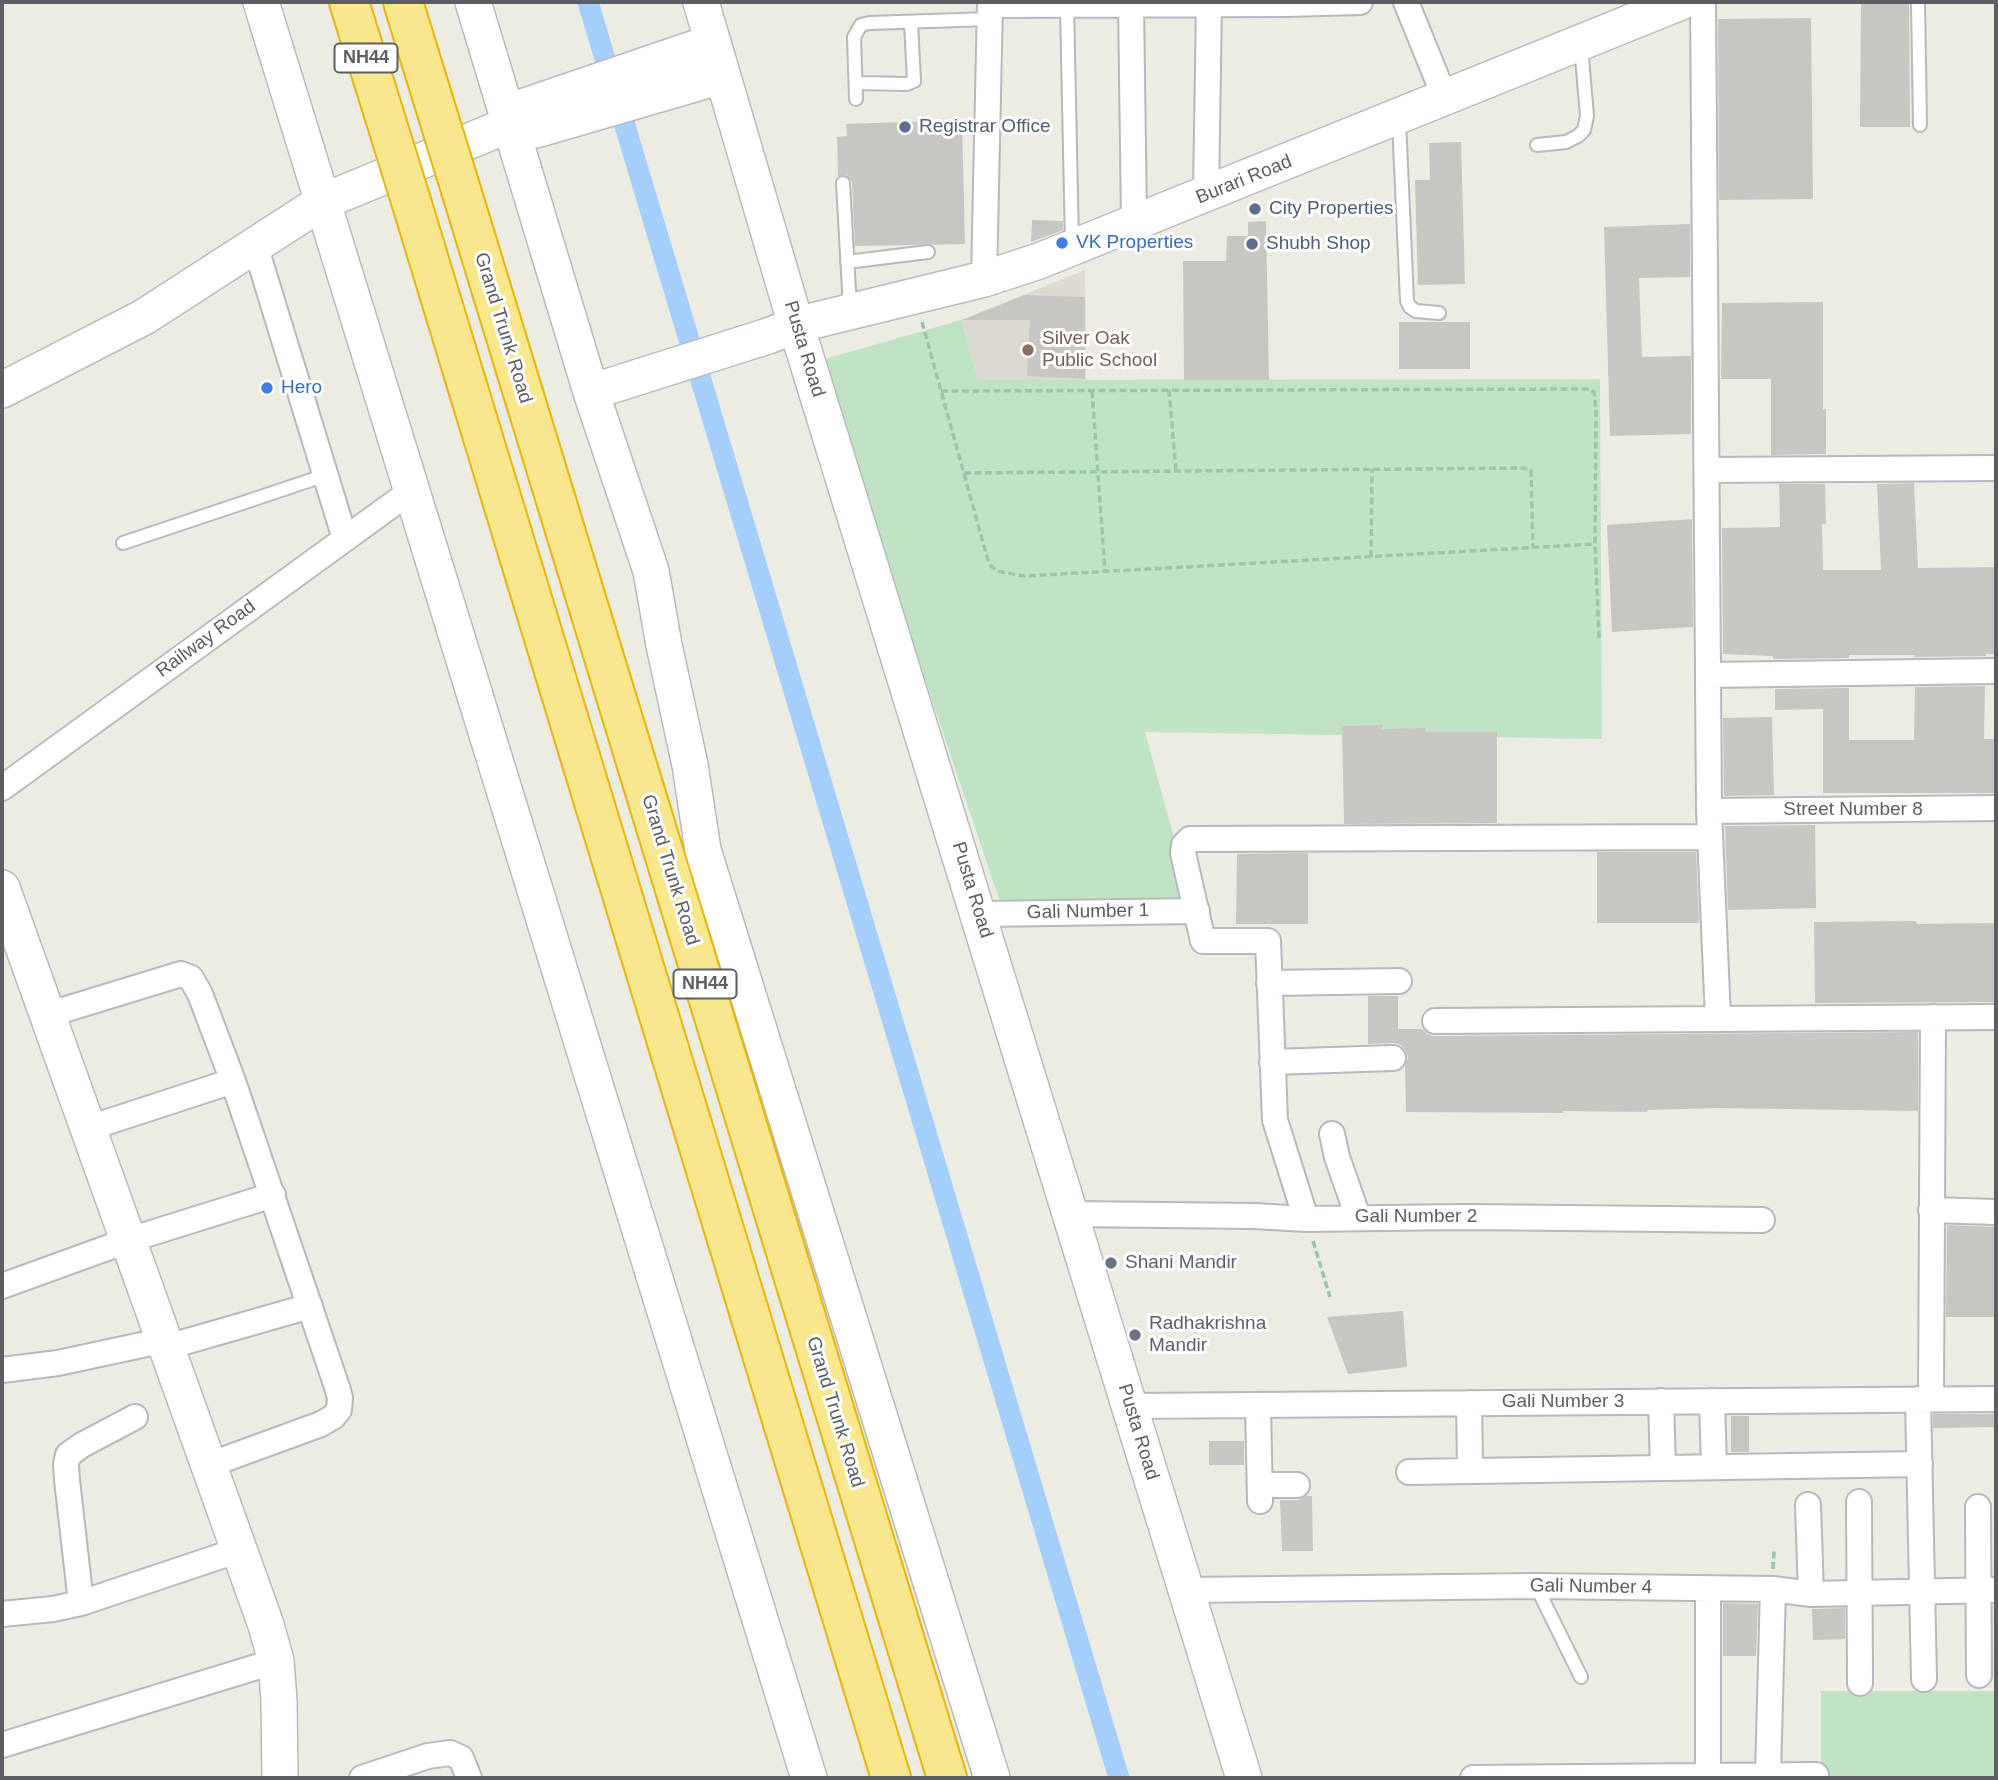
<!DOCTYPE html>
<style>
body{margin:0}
#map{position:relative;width:1998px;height:1780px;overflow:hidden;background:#edece3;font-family:Helvetica,sans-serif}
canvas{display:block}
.frame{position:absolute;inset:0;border:4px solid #5b5e63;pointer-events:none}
</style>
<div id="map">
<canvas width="1998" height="1780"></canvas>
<div class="frame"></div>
</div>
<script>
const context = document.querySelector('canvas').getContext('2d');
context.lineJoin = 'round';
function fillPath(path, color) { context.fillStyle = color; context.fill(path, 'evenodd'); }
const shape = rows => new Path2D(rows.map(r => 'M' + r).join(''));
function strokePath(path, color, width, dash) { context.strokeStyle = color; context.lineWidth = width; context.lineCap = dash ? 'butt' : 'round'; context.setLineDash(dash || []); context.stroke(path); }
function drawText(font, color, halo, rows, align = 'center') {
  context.font = font + ' Helvetica,sans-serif'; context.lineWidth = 6; context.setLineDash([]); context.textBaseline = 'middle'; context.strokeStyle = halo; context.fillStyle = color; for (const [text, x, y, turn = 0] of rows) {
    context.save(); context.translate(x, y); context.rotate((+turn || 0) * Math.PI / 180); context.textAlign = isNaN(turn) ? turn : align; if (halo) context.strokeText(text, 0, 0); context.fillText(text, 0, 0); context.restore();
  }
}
fillPath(shape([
 [1085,270,1086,381,978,380,961,320]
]), '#dddbd1');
fillPath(shape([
 [961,320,978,380,1600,379,1602,739,1145,732,1193,907,999,899,818,361],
 [1821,1691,1996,1691,1996,1778,1821,1778]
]), '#c0e4c3');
strokePath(shape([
 [588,2,1119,1778]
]), '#a4cffc', 21);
fillPath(shape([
 [1861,2,1909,2,1910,127,1860,127],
 [1811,18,1813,199,1719,200,1718,19],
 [962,120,965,244,855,246,852,182,846,175,838,176,837,137,847,136,846,124],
 [1461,142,1465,284,1418,285,1415,180,1430,180,1429,143],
 [1032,220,1063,221,1063,230,1031,242],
 [1266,221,1269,380,1184,380,1183,261,1226,261,1227,236,1248,236,1248,222],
 [1690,224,1690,277,1639,278,1642,357,1691,356,1691,434,1610,436,1604,227],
 [1025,295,1085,297,1085,379,1027,376,1030,320,962,320],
 [1823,302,1823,409,1826,409,1826,454,1771,455,1771,379,1721,379,1722,303],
 [1399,322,1470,322,1470,369,1399,369],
 [1914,483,1918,568,1996,567,1996,654,1986,654,1986,656,1915,657,1915,655,1849,655,1849,658,1774,659,1772,656,1723,654,1722,528,1780,527,1779,484,1825,484,1826,524,1822,524,1823,570,1881,570,1877,484],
 [1692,519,1693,627,1612,632,1607,525],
 [1985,686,1984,739,1996,739,1996,793,1823,793,1823,709,1775,710,1775,689,1849,688,1849,740,1914,740,1915,687],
 [1772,717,1774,795,1724,796,1723,718],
 [1382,725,1382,729,1425,728,1425,732,1497,732,1497,823,1344,824,1342,726],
 [1815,825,1816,908,1728,910,1725,826],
 [1597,852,1696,852,1699,923,1597,923],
 [1308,853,1308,924,1236,924,1237,854],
 [1916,921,1917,924,1996,923,1996,1002,1815,1003,1814,922],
 [1368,996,1398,996,1398,1029,1422,1029,1428,1034,1435,1036,1918,1032,1918,1111,1718,1108,1648,1110,1647,1112,1563,1111,1563,1113,1406,1112,1405,1066,1408,1058,1406,1051,1401,1045,1393,1043,1368,1044],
 [1947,1225,1996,1227,1996,1317,1946,1317],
 [1403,1311,1407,1367,1348,1374,1327,1317],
 [1933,1414,1996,1414,1996,1427,1933,1428],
 [1731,1416,1749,1416,1749,1452,1731,1452],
 [1209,1441,1244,1441,1244,1465,1209,1465],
 [1306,1496,1312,1496,1313,1551,1282,1551,1280,1500,1298,1500],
 [1723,1603,1758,1604,1756,1656,1723,1656],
 [1845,1608,1845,1639,1813,1640,1812,1609]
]), '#c8c6c0');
const lane = shape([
 [1918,2,1920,125],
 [1067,5,1072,245],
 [856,83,907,84,914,81,911,22],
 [856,99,854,37,861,25,869,23,990,19],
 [1399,120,1407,301,1410,307,1416,311,1439,313],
 [1537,145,1566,142,1578,136,1584,130,1587,116,1581,46],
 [843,183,850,308],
 [847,262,928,252],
 [123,543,326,475],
 [1536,1586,1581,1677]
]);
const street = shape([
 [1131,2,1134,224],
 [1406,2,1445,98],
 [1703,2,1709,811,1718,1019],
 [990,5,1286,4,1360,2],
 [1206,195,1209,2],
 [255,245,345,539],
 [984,279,990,2],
 [1707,470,1996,468],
 [1708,675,1996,671],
 [2,788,411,491],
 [1709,811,1996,808],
 [979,914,1197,911],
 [1269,983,1399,981],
 [47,1015,181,974,191,978,200,994,233,1081,337,1387,340,1398,339,1410,333,1417,321,1424,209,1465],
 [1435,1021,1996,1017],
 [1272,1062,1393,1058],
 [89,1128,233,1081],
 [1332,1134,1337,1157,1358,1217],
 [1931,1210,1996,1212],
 [1071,1214,1254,1216,1306,1219,1464,1217,1762,1220],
 [1306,1219,1275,1120,1268,941,1203,941,1183,853,1184,845,1190,839,1710,837],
 [2,1286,129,1240,273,1195],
 [167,1347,310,1306],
 [2,1370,58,1363,165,1340],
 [1918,1399,1924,1679],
 [1931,1399,1933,1017],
 [1661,1401,1663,1468],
 [1712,1401,1714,1467],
 [1469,1403,1470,1470],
 [1258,1405,1260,1501],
 [1130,1406,1996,1399],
 [1409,1472,1920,1464],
 [1260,1485,1297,1485],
 [1859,1502,1860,1683],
 [1808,1505,1811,1594],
 [1978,1507,1979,1675],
 [1185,1590,1536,1586,1773,1589,1811,1594,1996,1590],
 [81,1603,67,1480,66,1464,68,1455,82,1445,135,1417],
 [2,1614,53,1609,81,1603,239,1550],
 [2,1745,276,1661],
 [1768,1775,1773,1589],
 [362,1778,428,1756,450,1753,461,1758,469,1778],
 [1473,1778,1816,1775],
 [1708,1778,1708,1589]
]);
const secondary = shape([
 [261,2,809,1778],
 [473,2,591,392,651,571,664,645,690,765,703,850,992,1778],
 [701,2,796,325,1244,1778],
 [518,121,536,130,722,76],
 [2,390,144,317,322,202,518,121,525,106,713,42],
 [591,392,768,336,796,325,984,279,1039,261,1681,2],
 [2,888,266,1625,276,1661,279,1700,280,1778]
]);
const highway = shape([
 [349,2,384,114],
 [403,2,432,96],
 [461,190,947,1778],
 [411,201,891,1778]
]);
strokePath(lane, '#b5b8bd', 16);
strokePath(street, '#b5b8bd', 28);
strokePath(secondary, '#b6b9bf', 38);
strokePath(highway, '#e9b507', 42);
strokePath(shape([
 [922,322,987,557,991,566,997,571,1024,576,1595,544],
 [1169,390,1176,471],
 [941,391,1587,389,1594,392,1596,412,1595,544,1599,638],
 [1092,391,1105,571],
 [964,473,1523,468,1531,470,1533,547],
 [1371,557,1372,469],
 [1313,1241,1330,1297],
 [1773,1569,1774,1550]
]), '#99c5aa', 3.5, [7, 3.5]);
strokePath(lane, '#fff', 12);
strokePath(street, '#fff', 24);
strokePath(secondary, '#fff', 35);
strokePath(highway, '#f9e78e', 38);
const highwayBridge = shape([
 [432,96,461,190],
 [384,114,411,201]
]);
strokePath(highwayBridge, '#e9b507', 42, []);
strokePath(highwayBridge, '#f9e78e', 38);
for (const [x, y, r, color] of [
 [905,127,7,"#5c6f8a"],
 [1255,209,7,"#5c6f8a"],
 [1062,243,7,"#3f7fe0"],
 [1252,244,7,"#5c6f8a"],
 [1028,350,7,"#8d6e63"],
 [267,388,7,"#3f7fe0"],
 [1111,1263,7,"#6b7280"],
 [1135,1335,7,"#6b7280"]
]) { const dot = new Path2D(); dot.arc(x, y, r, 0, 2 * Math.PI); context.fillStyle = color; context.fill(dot); strokePath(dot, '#fff', 2.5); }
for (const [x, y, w] of [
 [366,58,63],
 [705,984,63]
]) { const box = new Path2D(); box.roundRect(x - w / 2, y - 14.5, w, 29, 5); context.fillStyle = '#fff'; context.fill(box); strokePath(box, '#5b5e63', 2); }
drawText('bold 18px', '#5b5e63', null, [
 ["NH44",366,58],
 ["NH44",705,984]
]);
drawText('19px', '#4e5e75', '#fff', [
 ["Registrar Office",919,127],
 ["City Properties",1269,209],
 ["Shubh Shop",1266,244]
], 'left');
drawText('19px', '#5b5e63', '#fff', [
 ["Burari Road",1244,180,-22],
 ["Grand Trunk Road",503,328,73],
 ["Pusta Road",804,349,73],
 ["Railway Road",206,639,-36],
 ["Street Number 8",1853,810],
 ["Grand Trunk Road",670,870,73],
 ["Pusta Road",972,890,73],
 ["Gali Number 1",1088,912,-1],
 ["Gali Number 2",1416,1217],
 ["Gali Number 3",1563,1402],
 ["Grand Trunk Road",835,1412,73],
 ["Pusta Road",1138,1432,73],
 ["Gali Number 4",1591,1587,1]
]);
drawText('19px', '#366cbe', '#fff', [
 ["VK Properties",1076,243],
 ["Hero",281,388]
], 'left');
drawText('19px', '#785e54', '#fff', [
 ["Silver Oak",1042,339],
 ["Public School",1042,361]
], 'left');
drawText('19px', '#5b616d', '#fff', [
 ["Shani Mandir",1125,1263],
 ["Radhakrishna",1149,1324],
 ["Mandir",1149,1346]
], 'left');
</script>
